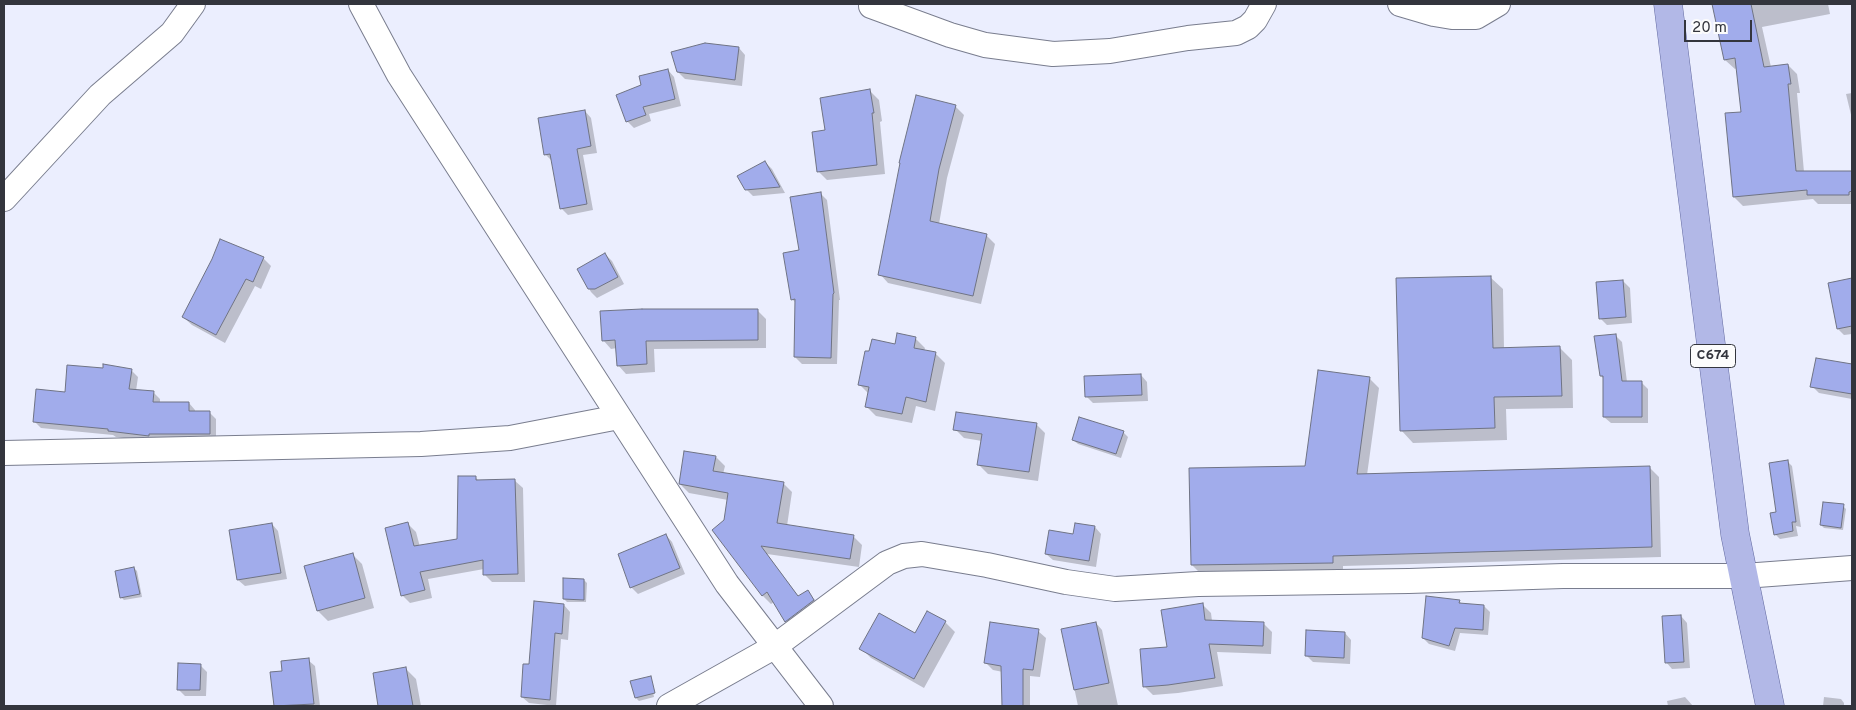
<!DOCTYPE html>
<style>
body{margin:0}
#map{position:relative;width:1856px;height:710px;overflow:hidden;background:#ebeefe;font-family:Overpass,sans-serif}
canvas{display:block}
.frame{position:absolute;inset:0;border:5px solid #33353d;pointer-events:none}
.scale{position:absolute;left:1684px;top:20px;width:68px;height:22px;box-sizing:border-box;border:2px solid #33353d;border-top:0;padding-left:6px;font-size:15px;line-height:18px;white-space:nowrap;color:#33353d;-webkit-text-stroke:4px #fcfcfc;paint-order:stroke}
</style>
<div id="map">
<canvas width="1856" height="710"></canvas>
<div class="frame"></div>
<div class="scale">20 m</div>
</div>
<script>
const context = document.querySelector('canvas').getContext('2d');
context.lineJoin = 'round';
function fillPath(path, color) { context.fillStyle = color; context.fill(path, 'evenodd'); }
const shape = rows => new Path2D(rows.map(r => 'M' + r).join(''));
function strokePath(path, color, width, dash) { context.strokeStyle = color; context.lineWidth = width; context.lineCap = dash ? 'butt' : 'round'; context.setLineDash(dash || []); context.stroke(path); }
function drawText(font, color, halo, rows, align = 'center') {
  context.font = font + ' Overpass,sans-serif'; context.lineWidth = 5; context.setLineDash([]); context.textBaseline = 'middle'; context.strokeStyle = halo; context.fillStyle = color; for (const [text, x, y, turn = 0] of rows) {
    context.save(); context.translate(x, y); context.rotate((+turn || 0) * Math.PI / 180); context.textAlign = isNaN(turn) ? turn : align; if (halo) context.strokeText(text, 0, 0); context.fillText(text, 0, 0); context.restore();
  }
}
fillPath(shape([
 [1714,4,1828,4,1830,14,1762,27,1771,67,1788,65,1797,74,1800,93,1797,93,1804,172,1852,172,1852,204,1818,204,1813,199,1743,206,1734,197,1742,113,1737,68,1735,69,1725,60],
 [739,48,745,55,742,86,685,79,678,72],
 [668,70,674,77,681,106,649,114,651,121,634,128,627,121,643,86],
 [870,91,879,100,882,121,880,122,885,174,827,180,818,171,826,131],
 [1852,93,1852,119,1846,94],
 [955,106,964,115,947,178,939,224,987,236,995,244,981,304,888,283,880,274],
 [585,111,591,118,597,153,583,155,593,210,568,215,561,208,552,161,545,154],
 [765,162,772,169,785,193,753,196,746,189],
 [820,193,827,200,840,300,839,300,837,364,802,364,795,357,797,304,792,299],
 [605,254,612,261,624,284,597,298,591,292,578,269],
 [263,258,271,266,261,289,255,286,225,343,192,325,183,317],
 [1490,277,1503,289,1504,349,1560,348,1572,360,1573,408,1506,409,1507,440,1413,443,1401,430],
 [1852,280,1852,334,1844,335,1838,329,1829,284],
 [1623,281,1630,288,1632,323,1607,325,1600,318],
 [757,310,766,319,766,348,654,349,655,372,626,374,618,365,617,348,611,349,603,340],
 [1615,335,1622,342,1627,382,1641,382,1648,389,1648,423,1611,423,1604,417,1604,379,1601,376],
 [915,338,925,348,924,351,935,353,945,363,935,411,916,406,912,423,876,416,866,406,869,394,859,384,870,352],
 [1817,359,1852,365,1852,399,1819,393,1812,386],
 [131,370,138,377,136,391,154,393,160,399,160,403,189,403,195,410,195,412,209,412,216,419,216,440,155,442,116,437,113,435,41,428,34,421,66,393],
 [1141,375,1147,382,1148,401,1093,403,1086,396],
 [1369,378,1379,388,1367,475,1649,467,1659,477,1661,557,1343,566,1343,572,1202,575,1192,565,1306,467],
 [1036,424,1045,433,1038,481,988,474,978,464,982,441,964,438,955,429],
 [1123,432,1128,437,1121,458,1078,444,1073,440],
 [716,457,725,466,723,474,783,483,792,492,787,526,853,536,862,545,859,567,767,554,799,597,807,592,816,601,822,610,794,630,786,621,774,602,771,604,762,595,725,521,728,500,689,493,680,484],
 [1787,461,1792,466,1801,527,1796,526,1798,536,1780,539,1775,534],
 [475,477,479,481,514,480,523,488,525,582,492,582,484,574,484,569,428,579,432,598,410,603,402,595,408,524,416,532,420,547,458,540],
 [1843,506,1846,509,1843,530,1824,528,1821,525],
 [272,524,278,531,287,579,245,586,238,580],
 [1095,527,1101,534,1096,567,1053,560,1046,554,1074,536],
 [666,535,672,542,685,574,638,594,631,587],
 [352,554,362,564,374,608,328,621,318,611,306,567],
 [134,568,137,571,142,597,124,600,121,597],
 [584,580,587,583,586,602,567,602,564,599],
 [1459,601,1463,605,1484,606,1490,612,1488,635,1460,633,1455,651,1429,644,1423,638],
 [1202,604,1211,613,1212,621,1263,623,1272,632,1271,654,1217,652,1223,686,1178,693,1153,695,1144,686,1168,648],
 [564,605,570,612,568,640,561,639,556,706,529,703,522,697,530,665],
 [1681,616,1687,623,1690,668,1672,669,1666,662],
 [945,622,955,632,924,688,871,658,861,648,916,635],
 [1096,623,1102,630,1118,706,1078,706,1062,630],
 [1038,631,1046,638,1040,677,1030,676,1030,706,1003,706,1003,672,993,670,986,663],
 [1345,633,1351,640,1350,664,1313,662,1306,655],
 [308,660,315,666,320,706,275,706,271,674,283,672],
 [200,665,207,672,206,696,185,696,178,689],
 [406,669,416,679,421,706,380,706,374,674],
 [651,681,654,697,639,701,636,698],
 [1685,697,1693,706,1668,706,1667,701],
 [1824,697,1841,699,1844,703,1844,706,1823,706]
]), '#0003');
const building = shape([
 [1712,4,1751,4,1764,67,1788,64,1791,84,1788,84,1796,171,1852,171,1852,191,1849,192,1849,195,1807,195,1807,190,1733,197,1725,113,1741,112,1735,58,1724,60,1712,4],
 [705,43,739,47,735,80,677,72,671,52,705,43],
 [668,69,675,99,643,107,646,115,626,122,616,95,641,85,639,76,668,69],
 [870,89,874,113,872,113,877,165,817,172,812,132,825,130,820,98,870,89],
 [916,95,956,105,939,169,930,221,987,234,973,296,878,275,900,163,899,163,916,95],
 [585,110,591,146,577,149,587,204,560,209,550,154,544,155,538,118,585,110],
 [765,161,780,187,745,190,737,176,765,161],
 [821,192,834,293,833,294,831,358,794,357,795,299,791,300,783,253,799,250,790,197,821,192],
 [220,239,264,257,253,282,246,279,216,335,182,317,212,259,220,239],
 [605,253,618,277,595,289,588,289,577,269,605,253],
 [1491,276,1493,348,1560,346,1562,396,1494,397,1495,428,1400,431,1396,278,1491,276],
 [1852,278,1852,326,1837,329,1828,283,1852,278],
 [1623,280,1626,317,1599,319,1596,282,1623,280],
 [642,309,758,309,758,340,646,341,647,364,617,366,615,340,602,341,600,311,642,309],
 [897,333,916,337,914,348,936,352,926,402,906,397,902,414,865,407,869,387,858,385,865,351,869,351,872,339,895,344,897,333],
 [1616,334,1622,381,1642,381,1642,417,1603,417,1603,376,1600,376,1594,336,1616,334],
 [1816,358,1852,364,1852,394,1810,387,1816,358],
 [103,364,132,369,129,389,154,391,153,402,189,402,189,411,210,411,210,434,149,434,149,436,108,431,108,429,33,422,36,389,65,392,67,365,103,368,103,364],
 [1318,370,1370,377,1357,474,1650,466,1652,547,1333,556,1333,563,1191,565,1189,468,1305,466,1318,370],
 [1141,374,1142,395,1085,397,1084,376,1141,374],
 [956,412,1037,423,1029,472,977,465,982,434,953,430,956,412],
 [1079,417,1124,431,1116,454,1072,440,1079,417],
 [684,451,716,456,713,471,784,482,777,523,854,535,850,559,761,546,798,596,808,590,814,600,785,622,767,592,762,596,712,530,724,520,728,493,679,484,684,451],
 [1788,460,1796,522,1792,522,1793,531,1774,535,1770,513,1776,512,1769,463,1788,460],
 [458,476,476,476,476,480,515,479,518,574,483,575,483,560,420,572,425,590,401,596,385,528,408,522,414,546,457,539,458,476],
 [1823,502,1844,504,1841,528,1820,525,1823,502],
 [272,523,281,573,237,580,229,530,272,523],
 [1075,523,1095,526,1089,561,1045,554,1049,530,1073,534,1075,523],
 [666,534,680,568,630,588,618,554,666,534],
 [353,553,365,598,317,611,304,566,353,553],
 [134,567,140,594,120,598,115,571,134,567],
 [563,578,584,579,584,600,563,599,563,578],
 [1426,596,1460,600,1459,603,1484,605,1483,630,1455,628,1449,646,1422,638,1426,596],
 [534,601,564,604,562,634,555,633,550,700,521,697,523,664,529,664,534,601],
 [1203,603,1205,620,1264,622,1263,646,1209,644,1215,678,1168,685,1143,687,1140,649,1167,647,1161,610,1203,603],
 [927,611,946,621,914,679,859,649,879,613,915,633,927,611],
 [1681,615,1684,662,1665,663,1662,616,1681,615],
 [990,622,1039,629,1033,670,1023,669,1023,706,1002,706,1001,666,984,663,990,622],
 [1096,622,1109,683,1074,690,1061,629,1096,622],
 [1306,630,1345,632,1344,658,1305,656,1306,630],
 [309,658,314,704,274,706,270,672,282,671,281,661,309,658],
 [178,663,201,664,200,690,177,690,178,663],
 [406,667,413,706,378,706,373,673,406,667],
 [651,676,655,693,635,698,630,681,651,676]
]);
fillPath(building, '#a1aceb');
strokePath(building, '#6f7384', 1);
const minor = shape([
 [361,4,399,75,727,584,821,706],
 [1400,4,1434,14,1452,17,1476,17,1498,4],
 [871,6,950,35,985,45,1053,54,1110,51,1188,38,1236,33,1248,27,1255,20,1264,4],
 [4,199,100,95,172,33,193,4],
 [4,453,421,444,510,438,619,417],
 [669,706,774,647,887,563,904,556,922,554,987,565,1066,582,1115,589,1198,584,1409,581,1563,576,1744,576,1852,568]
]);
const major = shape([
 [1668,4,1735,534,1770,706]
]);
strokePath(minor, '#797d8e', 26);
strokePath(major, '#646ba1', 29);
strokePath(minor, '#fff', 24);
strokePath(major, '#b2b8e7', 28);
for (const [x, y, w] of [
 [1713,356,45]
]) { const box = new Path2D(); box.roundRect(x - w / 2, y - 11.5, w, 23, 4); context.fillStyle = '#fcfcfc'; context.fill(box); strokePath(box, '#33353d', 1); }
drawText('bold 14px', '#33353d', null, [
 ["C674",1713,356]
]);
</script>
